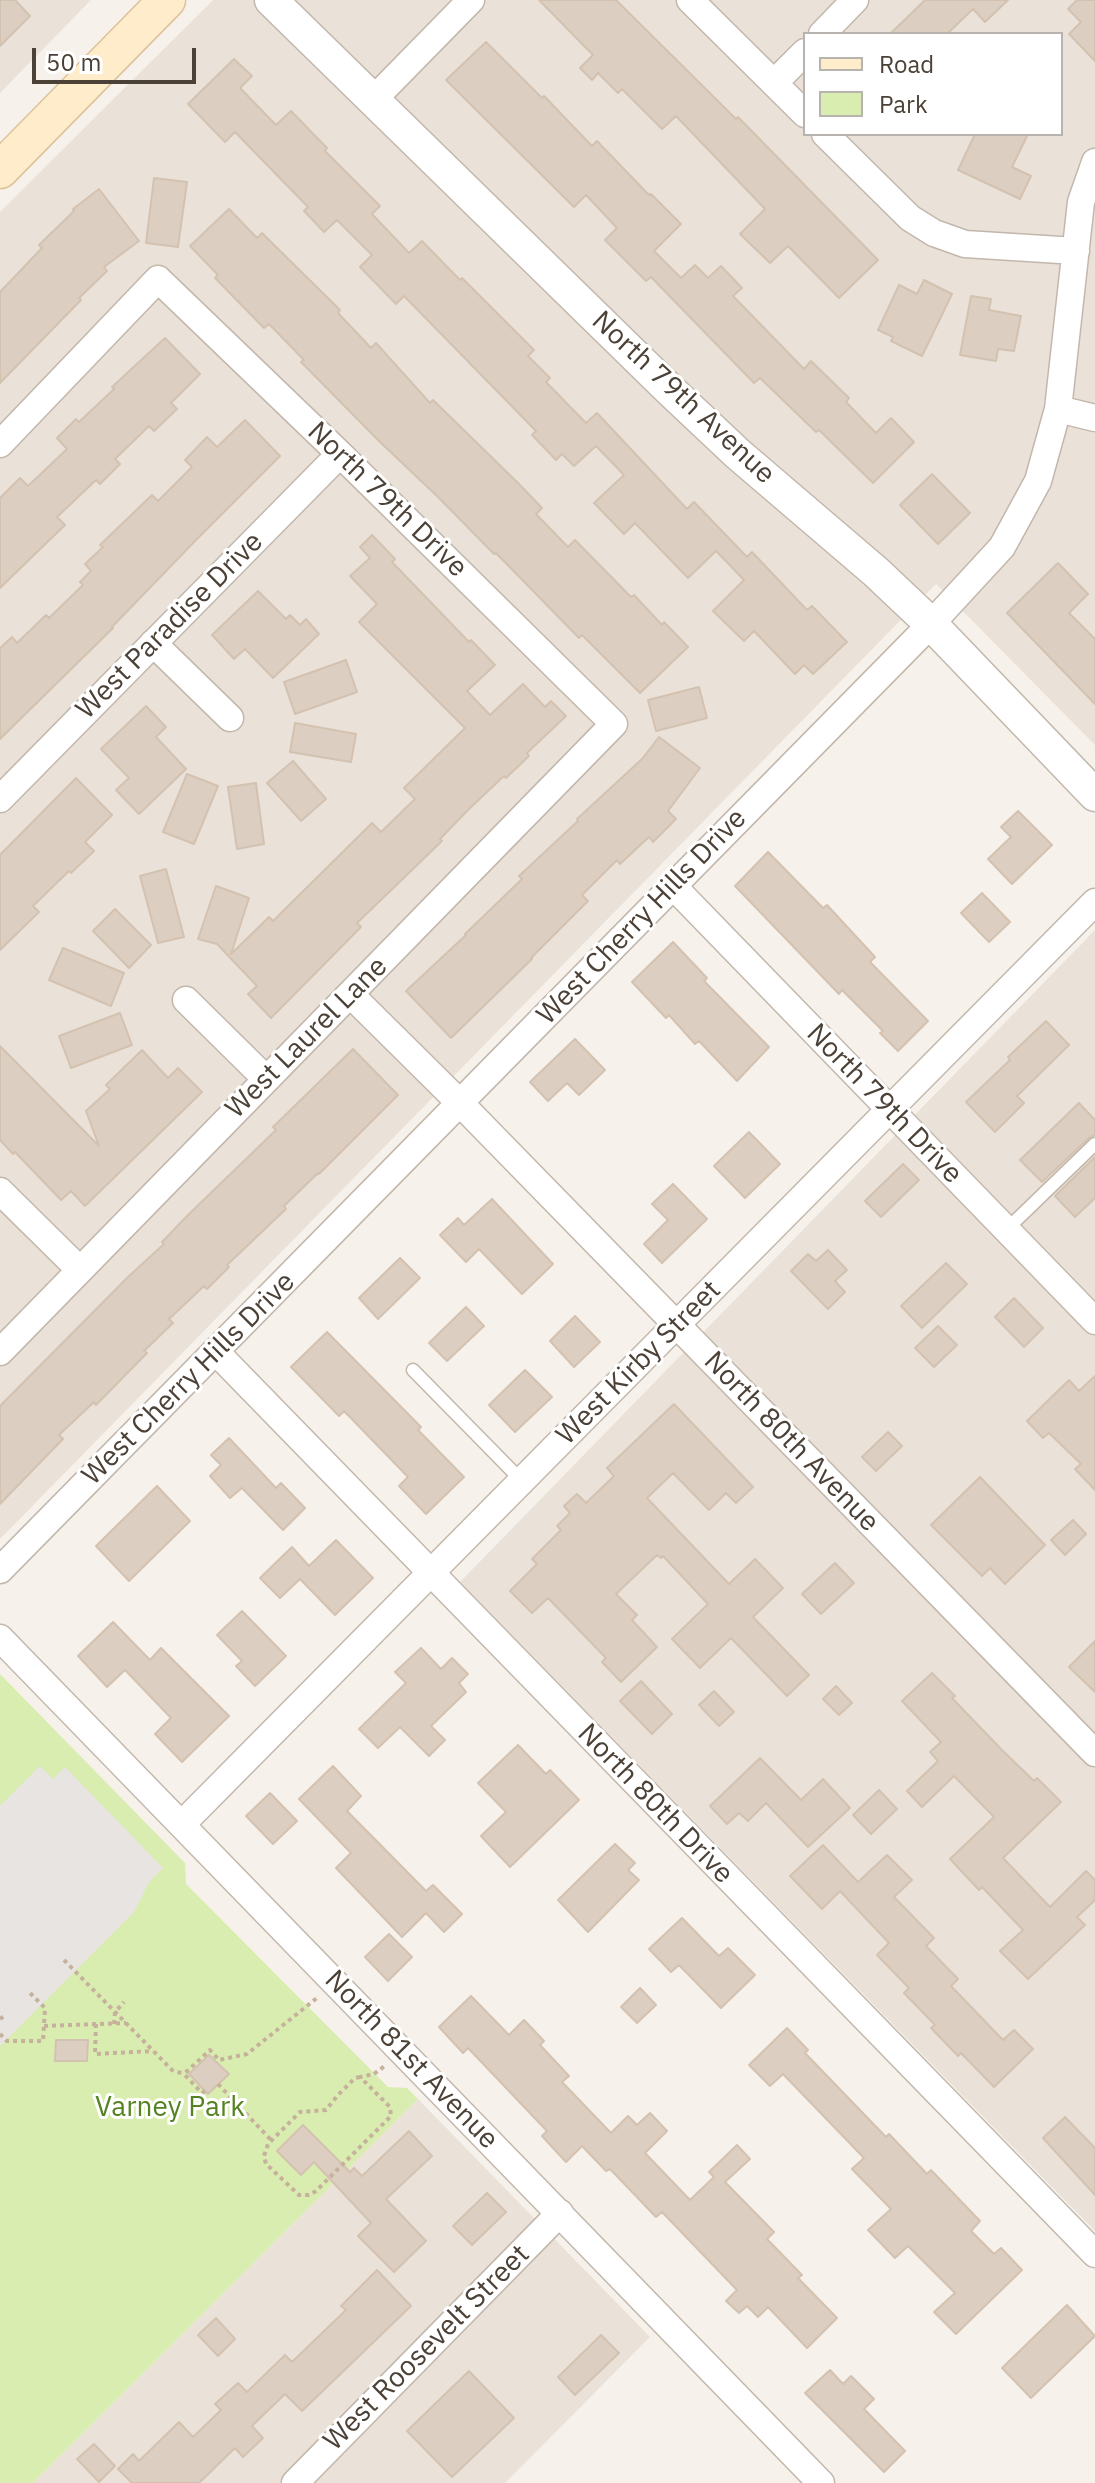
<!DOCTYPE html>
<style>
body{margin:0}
#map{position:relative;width:1095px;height:2483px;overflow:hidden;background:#f6f1ea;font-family:"IBM Plex Sans",sans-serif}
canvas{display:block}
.legend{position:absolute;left:803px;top:32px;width:260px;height:104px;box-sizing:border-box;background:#fff;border:2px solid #b7b3af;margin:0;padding:10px 14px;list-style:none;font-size:24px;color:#4b4137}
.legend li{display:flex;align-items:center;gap:16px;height:40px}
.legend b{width:40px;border:2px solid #b7b3af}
.scale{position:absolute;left:32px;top:48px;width:164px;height:36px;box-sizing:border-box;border:4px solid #4b4137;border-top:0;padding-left:10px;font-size:24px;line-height:28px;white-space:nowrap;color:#4b4137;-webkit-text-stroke:6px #fff;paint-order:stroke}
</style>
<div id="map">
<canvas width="1095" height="2483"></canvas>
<ul class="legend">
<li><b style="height:10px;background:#ffeccb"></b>Road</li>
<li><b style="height:22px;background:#daedb0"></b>Park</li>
</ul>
<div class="scale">50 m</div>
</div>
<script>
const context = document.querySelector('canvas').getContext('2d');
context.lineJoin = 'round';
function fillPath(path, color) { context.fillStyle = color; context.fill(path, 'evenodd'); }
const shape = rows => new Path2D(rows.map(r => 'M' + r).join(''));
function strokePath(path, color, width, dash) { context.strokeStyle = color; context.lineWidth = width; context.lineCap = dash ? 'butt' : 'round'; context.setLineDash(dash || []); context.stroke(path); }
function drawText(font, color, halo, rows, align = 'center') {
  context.font = font + ' "IBM Plex Sans",sans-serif'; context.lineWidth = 6; context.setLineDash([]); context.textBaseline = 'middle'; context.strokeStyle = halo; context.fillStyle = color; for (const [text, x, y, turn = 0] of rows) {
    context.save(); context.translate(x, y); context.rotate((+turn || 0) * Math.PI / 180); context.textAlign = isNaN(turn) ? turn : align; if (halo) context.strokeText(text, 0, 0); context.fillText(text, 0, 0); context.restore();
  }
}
fillPath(shape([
 [0,0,91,0,0,93],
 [213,0,1095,0,1095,745,936,584,0,1539,0,212],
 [805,34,1061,34,1061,134,805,134],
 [1095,930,1095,2231,460,1582],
 [418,2099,650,2337,505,2483,33,2483]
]), '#eae2d8');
fillPath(shape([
 [0,1674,185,1863,186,1884,388,2087,407,2088,418,2099,33,2483,0,2483]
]), '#daedb0');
fillPath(shape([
 [40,1766,53,1779,65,1767,163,1868,149,1882,134,1912,0,2046,0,1806]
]), '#e7e4e2');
const building = shape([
 [0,0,15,0,30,16,0,46,0,0],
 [539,0,616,0,736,119,738,117,878,260,839,298,788,246,770,263,740,234,765,209,676,116,662,129,622,89,618,93,598,73,592,80,580,68,593,55,539,0],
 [925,0,1008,0,985,22,973,9,947,34,890,34,925,0],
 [1077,0,1095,0,1095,61,1069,34,1081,22,1068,9,1077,0],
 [486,42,542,98,544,96,592,146,597,141,649,195,651,194,681,224,654,251,681,278,695,265,708,278,721,266,742,288,733,296,804,369,811,361,849,398,846,402,876,433,891,418,914,442,873,483,819,430,816,432,760,378,754,383,651,277,646,281,605,240,617,228,586,195,574,207,446,80,486,42],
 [234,59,252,76,240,88,276,125,291,111,327,148,325,151,380,206,372,214,409,253,422,241,460,280,462,278,534,350,528,356,550,378,546,382,586,423,597,413,687,509,694,502,747,557,752,552,807,610,812,606,847,642,813,674,804,665,795,674,754,631,744,641,713,611,744,580,716,551,688,578,635,523,624,534,594,503,624,475,596,446,574,466,562,454,556,460,532,435,536,431,404,296,396,304,360,267,372,255,337,220,324,232,304,211,308,207,235,132,225,142,188,104,234,59],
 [975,134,1028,134,1012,167,1031,176,1020,199,958,170,975,134],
 [154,178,187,182,178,247,146,243,154,178],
 [99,189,139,241,104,267,107,271,79,298,81,300,0,383,0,292,42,248,39,245,74,211,73,209,99,189],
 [229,209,257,238,262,233,340,310,338,313,371,348,376,343,430,403,433,400,519,484,542,508,536,514,568,547,575,540,631,597,634,595,662,625,664,622,688,647,640,693,582,635,579,638,496,553,494,554,438,497,380,442,301,362,304,360,269,324,264,328,215,278,218,275,190,246,229,209],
 [924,280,952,294,922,356,891,341,893,337,878,330,899,285,917,294,924,280],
 [971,296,991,299,989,310,1021,316,1014,351,998,349,996,361,960,355,971,296],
 [165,338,200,374,171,403,177,409,154,431,149,426,115,459,120,464,100,484,96,480,57,517,65,525,0,588,0,498,20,478,28,486,67,449,57,438,76,419,79,422,114,389,112,387,165,338],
 [245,420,280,456,196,540,112,627,113,628,0,739,0,648,12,637,17,643,46,615,49,618,83,585,80,582,91,571,85,564,103,547,100,545,152,495,158,501,192,467,185,460,207,437,217,447,245,420],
 [932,474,970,513,938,544,900,505,932,474],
 [372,535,395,559,392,562,469,642,471,640,495,665,467,691,490,715,523,684,545,707,551,701,566,716,527,753,529,756,506,778,504,776,469,809,440,839,442,841,357,923,361,927,271,1018,248,994,257,986,217,944,198,939,216,886,249,898,231,954,269,917,273,921,372,823,381,832,415,799,404,788,465,728,359,622,377,604,350,576,370,558,360,547,372,535],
 [1058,563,1088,594,1069,613,1095,639,1095,704,1007,613,1058,563],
 [258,591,286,619,290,615,300,625,306,619,319,634,273,678,245,649,234,659,212,635,258,591],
 [346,660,357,692,295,714,284,682,346,660],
 [699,687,707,718,656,731,648,700,699,687],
 [146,706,166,727,156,737,186,769,139,814,116,790,129,778,101,749,146,706],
 [295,723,356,734,351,762,290,752,295,723],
 [659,737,700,768,668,811,676,819,653,842,649,837,620,864,617,860,582,895,588,901,531,958,532,959,451,1038,406,991,466,935,465,934,522,879,519,876,578,821,577,819,642,759,659,737],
 [293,761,326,799,301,821,267,783,293,761],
 [187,774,218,786,194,844,163,832,187,774],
 [76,778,112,815,85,842,94,851,71,873,69,871,33,906,39,912,0,950,0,855,76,778],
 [256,783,264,844,237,849,228,787,256,783],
 [1018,811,1052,845,1012,884,988,859,1011,837,1001,827,1018,811],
 [768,852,823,908,827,905,875,957,870,962,928,1021,898,1051,880,1033,883,1031,842,990,839,994,735,886,768,852],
 [166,869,184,937,158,943,140,876,166,869],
 [982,893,1010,922,989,942,961,913,982,893],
 [115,909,151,945,129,968,93,931,115,909],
 [673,942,707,978,704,981,769,1047,737,1081,699,1041,695,1044,669,1015,666,1018,632,982,673,942],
 [63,948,124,973,111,1006,49,980,63,948],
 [120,1013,132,1045,71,1068,59,1036,120,1013],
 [1046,1021,1069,1045,1017,1096,1024,1103,995,1132,966,1102,1010,1060,1008,1057,1046,1021],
 [575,1039,605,1070,579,1095,567,1083,548,1101,530,1082,575,1039],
 [0,1046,99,1146,86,1111,110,1089,106,1085,142,1050,168,1078,178,1068,202,1092,85,1206,71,1191,61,1200,15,1152,13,1154,0,1140,0,1046],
 [353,1049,398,1095,319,1174,318,1173,284,1206,286,1209,227,1265,229,1267,207,1289,204,1286,169,1319,173,1323,144,1351,147,1353,96,1405,94,1402,59,1435,63,1439,0,1504,0,1406,128,1277,164,1244,162,1242,189,1214,276,1130,273,1127,353,1049],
 [1079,1103,1095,1120,1095,1135,1089,1138,1042,1182,1020,1160,1079,1103],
 [749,1132,780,1164,745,1198,714,1166,749,1132],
 [1095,1157,1095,1198,1075,1217,1055,1196,1095,1157],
 [903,1164,919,1180,881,1217,865,1201,903,1164],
 [673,1184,707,1219,662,1263,644,1244,668,1220,652,1204,673,1184],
 [492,1199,553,1264,522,1294,479,1249,466,1262,440,1235,458,1218,464,1225,492,1199],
 [828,1250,847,1270,835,1281,845,1292,828,1309,791,1271,808,1254,816,1261,828,1250],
 [400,1258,420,1278,378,1319,359,1298,400,1258],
 [946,1263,967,1284,922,1328,901,1306,946,1263],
 [1014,1298,1043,1328,1024,1347,995,1317,1014,1298],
 [466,1307,484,1326,447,1361,429,1343,466,1307],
 [575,1316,600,1342,574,1367,550,1341,575,1316],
 [938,1326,957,1345,934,1367,915,1348,938,1326],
 [327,1332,421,1427,418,1430,464,1477,426,1514,399,1486,408,1477,344,1411,339,1416,291,1367,327,1332],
 [525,1370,552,1397,515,1432,489,1405,525,1370],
 [1095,1376,1095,1490,1075,1469,1081,1464,1049,1433,1043,1438,1027,1421,1069,1380,1079,1391,1095,1376],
 [674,1404,753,1487,736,1503,726,1493,709,1510,673,1473,647,1498,729,1584,755,1559,783,1588,753,1617,809,1675,787,1696,731,1638,700,1668,672,1639,708,1604,663,1556,661,1558,657,1555,616,1594,637,1615,632,1620,657,1647,621,1682,602,1662,606,1658,548,1598,532,1613,510,1591,537,1564,532,1559,561,1530,557,1526,570,1513,564,1506,577,1494,586,1503,614,1476,607,1468,674,1404],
 [888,1432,902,1446,876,1471,862,1457,888,1432],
 [229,1438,276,1488,281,1483,305,1508,283,1530,242,1488,230,1498,210,1476,221,1465,211,1455,229,1438],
 [980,1477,1045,1545,1005,1584,990,1568,982,1576,931,1525,980,1477],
 [157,1486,190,1521,129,1581,96,1546,157,1486],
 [1073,1520,1086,1534,1065,1555,1051,1540,1073,1520],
 [336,1540,373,1578,335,1615,300,1579,280,1598,260,1578,292,1547,309,1566,336,1540],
 [835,1563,854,1583,821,1614,802,1594,835,1563],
 [242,1611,286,1656,255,1686,236,1666,242,1661,217,1635,242,1611],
 [113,1622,150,1660,161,1648,229,1716,182,1762,155,1734,171,1718,125,1670,107,1687,78,1656,113,1622],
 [1095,1641,1095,1692,1069,1667,1095,1641],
 [421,1648,441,1669,452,1658,468,1674,459,1683,466,1692,431,1726,445,1740,429,1756,400,1727,378,1748,359,1729,406,1683,395,1672,421,1648],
 [932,1673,955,1696,952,1698,1002,1750,1034,1781,1037,1778,1061,1802,1003,1858,1050,1907,1086,1871,1095,1880,1095,1900,1077,1917,1085,1925,1028,1979,1000,1951,1023,1930,982,1887,979,1890,950,1859,994,1817,954,1776,922,1807,907,1791,938,1761,930,1752,941,1742,902,1701,932,1673],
 [641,1681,672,1714,652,1734,620,1701,641,1681],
 [836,1686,852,1703,839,1715,823,1699,836,1686],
 [714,1691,734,1712,719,1726,699,1705,714,1691],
 [518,1745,546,1774,550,1770,579,1800,510,1867,481,1836,506,1812,478,1783,518,1745],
 [760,1758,801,1800,823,1779,850,1808,808,1847,766,1803,748,1821,739,1813,727,1824,710,1806,760,1758],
 [333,1766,361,1796,347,1811,426,1891,433,1885,462,1914,444,1932,426,1913,402,1937,336,1868,351,1853,299,1799,333,1766],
 [879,1790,897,1809,871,1834,853,1815,879,1790],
 [270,1793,297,1821,273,1844,246,1816,270,1793],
 [615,1844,635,1863,628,1870,639,1880,588,1932,558,1900,615,1844],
 [823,1845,858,1882,887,1855,912,1880,894,1897,934,1938,926,1946,958,1979,951,1986,1003,2040,1014,2030,1033,2049,994,2087,961,2053,958,2056,931,2028,935,2025,904,1993,909,1988,877,1955,889,1943,840,1891,822,1909,790,1876,823,1845],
 [682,1918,719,1956,728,1948,755,1975,721,2008,679,1965,671,1972,649,1949,682,1918],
 [389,1934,412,1957,388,1981,365,1957,389,1934],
 [640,1988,656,2005,637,2023,621,2007,640,1988],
 [471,1996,509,2035,524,2020,544,2041,540,2045,569,2076,562,2082,611,2133,628,2116,637,2125,650,2113,667,2131,645,2153,690,2200,714,2177,709,2172,737,2145,750,2159,725,2182,774,2232,767,2239,802,2275,798,2278,837,2318,807,2348,768,2307,758,2317,747,2306,739,2313,726,2301,737,2290,662,2212,656,2217,610,2169,606,2171,582,2146,566,2162,542,2136,547,2131,468,2048,463,2053,439,2027,471,1996],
 [787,2028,808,2050,805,2053,886,2137,889,2134,927,2174,931,2170,980,2221,971,2231,994,2254,1001,2248,1022,2270,956,2334,934,2312,955,2293,908,2246,895,2258,868,2230,891,2209,852,2169,864,2158,783,2074,770,2086,749,2065,787,2028],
 [56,2040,88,2040,87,2061,55,2061,56,2040],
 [209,2055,229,2074,208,2094,189,2074,209,2055],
 [1065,2117,1095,2148,1095,2195,1043,2138,1065,2117],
 [303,2125,350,2172,354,2168,362,2176,409,2131,432,2156,386,2199,426,2241,394,2272,358,2236,371,2223,314,2162,301,2175,277,2151,303,2125],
 [487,2193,506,2212,472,2245,453,2226,487,2193],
 [377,2270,411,2306,302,2411,285,2394,252,2426,263,2438,243,2457,235,2448,199,2483,132,2483,118,2469,133,2454,139,2461,179,2422,193,2437,221,2410,215,2404,238,2383,247,2392,285,2355,292,2362,346,2310,341,2306,377,2270],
 [1067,2305,1095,2336,1031,2398,1002,2368,1067,2305],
 [216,2318,235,2339,218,2356,198,2335,216,2318],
 [601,2335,619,2353,575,2395,558,2377,601,2335],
 [830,2370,843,2384,851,2376,874,2399,864,2409,905,2451,884,2472,805,2393,830,2370],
 [469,2371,514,2418,452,2477,407,2431,469,2371],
 [94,2444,115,2466,99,2482,77,2459,94,2444]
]);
fillPath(building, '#dccec1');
strokePath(building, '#d4c2b1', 2);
const service = shape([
 [1006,1230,1095,1144],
 [413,1370,522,1481]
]);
const minor = shape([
 [690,0,805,114],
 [822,34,855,0],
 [774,83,805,52],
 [373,100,471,0],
 [825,134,910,218,934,233,965,244,1076,251],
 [1058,409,1095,418],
 [0,444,158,279,340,454,614,724,0,1352],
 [153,643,230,718],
 [0,799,340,454],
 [673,886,1095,1321],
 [351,995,460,1103,1095,1753],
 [186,1000,266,1079],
 [0,1191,80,1270],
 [216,1352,1095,2254],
 [0,1570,931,624,1002,547,1038,481,1058,409,1081,202,1095,162],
 [0,1638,821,2483],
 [182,1824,1095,902],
 [295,2483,560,2213]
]);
const tertiary = shape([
 [271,0,671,391,738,454,876,572,931,624,1095,795]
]);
const secondary = shape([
 [0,170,167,0]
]);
strokePath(service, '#c3b7ac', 15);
strokePath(minor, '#c3b7ac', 29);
strokePath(tertiary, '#c3b7ac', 35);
strokePath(secondary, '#dcc299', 39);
strokePath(shape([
 [64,1960,172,2070,184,2074],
 [0,2019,4,2016],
 [96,2024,95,2054,153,2051],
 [114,2024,115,2012,124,2002],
 [44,2026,126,2023],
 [0,2034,7,2041,43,2041,45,2008,30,1993],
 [360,2077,355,2078,338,2095,326,2110,300,2112,268,2144,264,2156,266,2164,299,2195,309,2195,316,2191,391,2116,390,2107,360,2077,374,2074,386,2065],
 [218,2084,271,2140],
 [205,2091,202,2093,184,2074,210,2050,219,2060,247,2054,317,1998]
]), '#c6b19c', 4, [4, 4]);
strokePath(service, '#fff', 12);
strokePath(minor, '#fff', 26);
strokePath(tertiary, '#fff', 32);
strokePath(secondary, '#ffeccb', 36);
drawText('28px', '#4b4137', '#fff', [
 ["North 79th Avenue",683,398,43],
 ["North 79th Drive",387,500,44],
 ["West Paradise Drive",170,626,-45],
 ["West Cherry Hills Drive",642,917,-46],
 ["West Laurel Lane",307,1038,-45],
 ["North 79th Drive",884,1104,46],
 ["West Kirby Street",639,1363,-45],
 ["West Cherry Hills Drive",189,1379,-45],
 ["North 80th Avenue",791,1442,46],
 ["North 80th Drive",655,1804,46],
 ["North 81st Avenue",411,2060,46],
 ["West Roosevelt Street",427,2348,-45]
]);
drawText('28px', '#558324', '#fff', [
 ["Varney Park",170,2108]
]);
</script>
